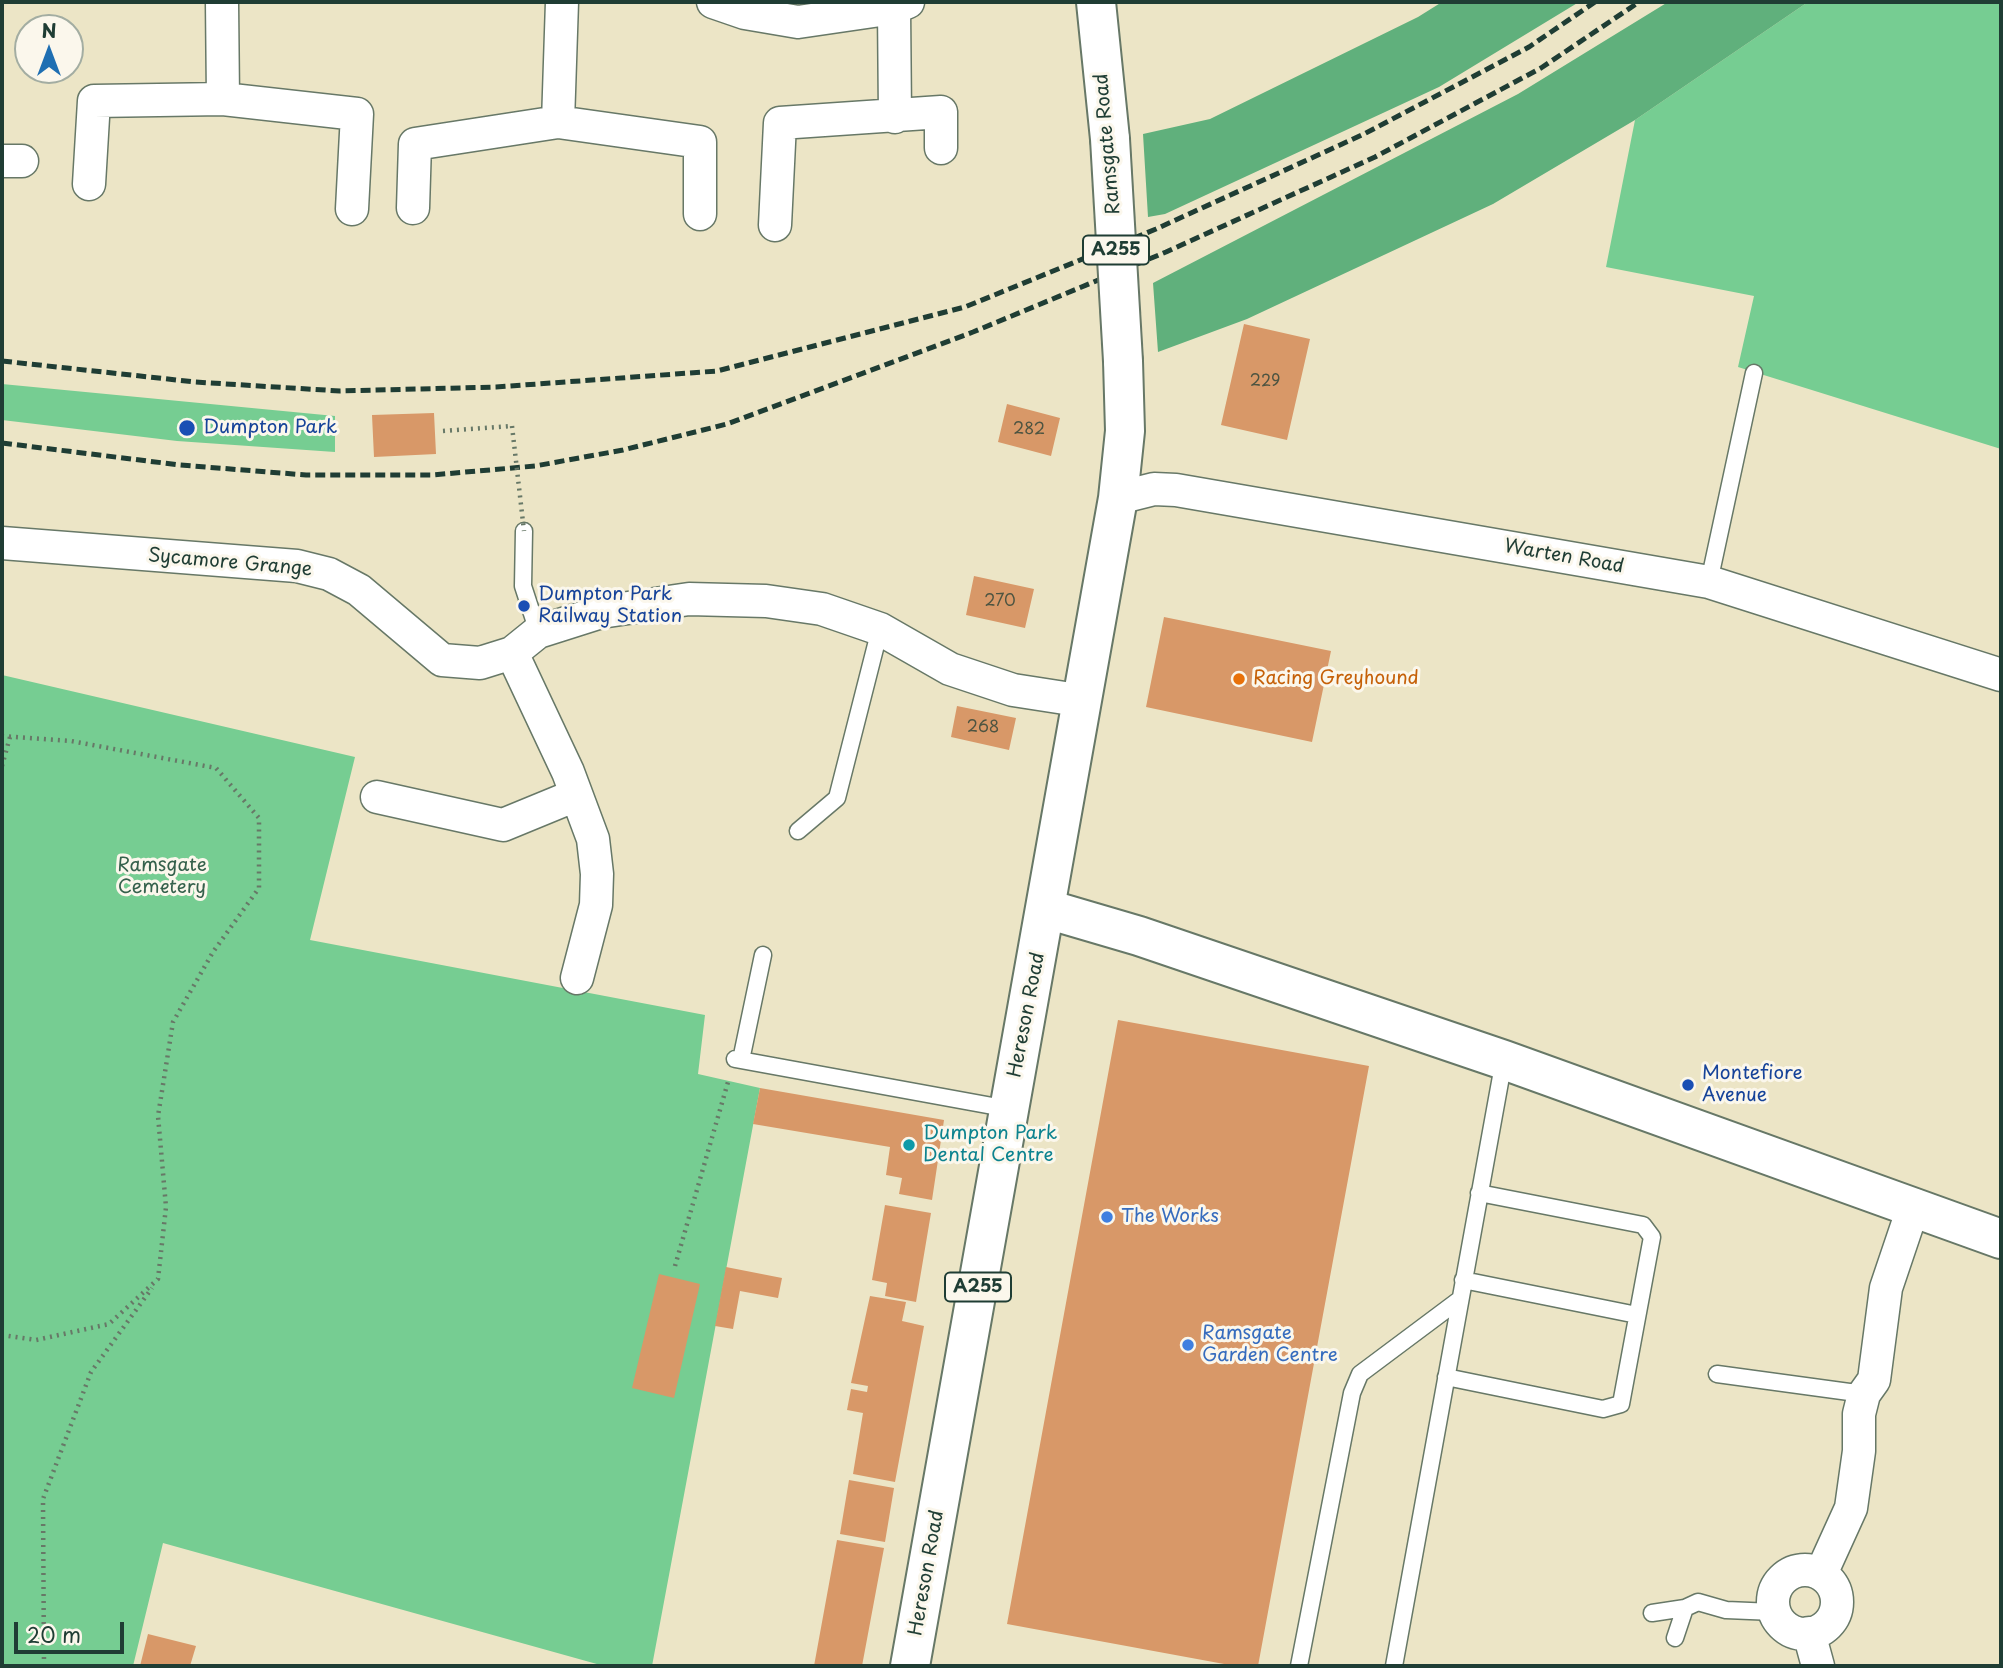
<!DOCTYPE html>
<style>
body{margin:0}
#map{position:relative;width:2003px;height:1668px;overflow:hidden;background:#ece5c6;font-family:"Playpen Sans",sans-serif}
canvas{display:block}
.frame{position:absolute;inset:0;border:4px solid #1f3d34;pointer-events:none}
.north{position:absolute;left:14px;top:14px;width:70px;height:70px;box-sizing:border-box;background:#fbf7ec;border:2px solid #a3ada2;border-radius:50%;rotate:0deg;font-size:19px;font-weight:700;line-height:28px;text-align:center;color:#1f3d34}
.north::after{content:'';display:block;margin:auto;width:24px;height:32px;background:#1f6fb2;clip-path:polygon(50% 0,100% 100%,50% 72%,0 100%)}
.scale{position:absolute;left:14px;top:1622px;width:110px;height:32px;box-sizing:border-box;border:4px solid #1f3d34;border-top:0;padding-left:9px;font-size:21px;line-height:24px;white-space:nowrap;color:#1f3d34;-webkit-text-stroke:5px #fbf7ec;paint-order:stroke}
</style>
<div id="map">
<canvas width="2003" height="1668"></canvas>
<div class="frame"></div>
<div class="north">N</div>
<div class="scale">20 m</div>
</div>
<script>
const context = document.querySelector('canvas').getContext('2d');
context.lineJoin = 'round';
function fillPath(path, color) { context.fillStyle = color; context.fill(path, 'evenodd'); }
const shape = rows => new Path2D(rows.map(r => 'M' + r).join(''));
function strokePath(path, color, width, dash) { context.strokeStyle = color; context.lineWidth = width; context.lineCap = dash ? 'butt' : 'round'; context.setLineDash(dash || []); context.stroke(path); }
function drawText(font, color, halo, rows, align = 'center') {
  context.font = font + ' "Playpen Sans",sans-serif'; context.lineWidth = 6; context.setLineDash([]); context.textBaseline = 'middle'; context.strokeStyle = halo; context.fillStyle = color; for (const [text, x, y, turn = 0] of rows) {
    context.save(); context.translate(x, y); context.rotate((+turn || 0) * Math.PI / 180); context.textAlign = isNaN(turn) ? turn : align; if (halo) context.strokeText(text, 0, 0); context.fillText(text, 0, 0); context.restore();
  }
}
fillPath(shape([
 [1808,2,2001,2,2001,449,1738,367,1754,296,1606,267,1635,120],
 [2,384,335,416,335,452,177,441,2,420],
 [2,675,355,757,310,940,705,1015,698,1074,760,1088,652,1666,604,1666,163,1543,133,1666,2,1666]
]), '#76cd92');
fillPath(shape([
 [1442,2,1579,2,1439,87,1165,214,1148,217,1143,134,1210,119,1418,17],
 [1668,2,1808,2,1635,120,1493,204,1247,319,1158,352,1153,283,1518,94]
]), '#60b07c');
fillPath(shape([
 [1244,324,1310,339,1287,440,1221,425],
 [1007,404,1060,418,1051,456,998,442],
 [434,413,436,454,374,457,372,415],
 [974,576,1034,589,1025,628,966,615],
 [1164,617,1331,651,1312,742,1146,707],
 [957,706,1016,718,1009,750,951,737],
 [1118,1020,1369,1066,1258,1666,1235,1666,1007,1624],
 [760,1088,944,1120,932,1200,899,1194,902,1178,886,1175,890,1147,753,1124],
 [885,1205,931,1213,916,1302,885,1296,887,1283,872,1280],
 [726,1267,782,1278,778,1298,740,1291,733,1329,715,1326],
 [659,1274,700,1284,674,1398,632,1388],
 [870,1296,906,1302,902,1321,924,1326,895,1482,853,1474,863,1413,847,1410,851,1389,867,1392,868,1386,851,1383],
 [849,1480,894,1488,885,1542,840,1534],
 [837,1540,884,1548,862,1666,814,1666],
 [148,1634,196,1646,190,1666,140,1666]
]), '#d89868');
const lane = shape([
 [524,531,523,586,538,632],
 [1709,582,1754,373],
 [798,831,837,798,880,629],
 [735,1059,1009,1109],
 [741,1060,763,955],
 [1463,1280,1637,1315],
 [1717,1374,1864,1394],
 [1446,1377,1603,1409,1621,1404,1652,1237,1643,1225,1479,1193],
 [1652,1613,1685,1608],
 [1675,1638,1685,1608,1698,1602,1726,1610,1774,1612],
 [1299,1666,1352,1393,1360,1374,1459,1300],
 [1394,1666,1504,1060]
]);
const street = shape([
 [222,2,223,99],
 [713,2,745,13,798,22,894,8,908,2],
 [894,8,895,117],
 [558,122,562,2],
 [2,161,22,161],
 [89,184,94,101,223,99,357,114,352,209],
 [413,208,415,144,558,122,700,142,700,214],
 [775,225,780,123,941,112,941,148],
 [1118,498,1154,489,1176,490,1709,582,2001,675],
 [2,543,297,566,329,574,359,590,442,660,480,663,512,653,538,632,601,612,689,599,766,601,822,609,880,629,950,669,1013,690,1084,701],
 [512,653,568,772,593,839,597,874,596,905,577,978],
 [377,797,503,825,576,795],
 '1773 1602a32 32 0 1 1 64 0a32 32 0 1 1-64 0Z',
 [1821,1574,1851,1508,1859,1451,1859,1414,1864,1394,1874,1380,1886,1288,1914,1205],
 [1809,1633,1818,1666]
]);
const secondary = shape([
 [1047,909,1139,936,1504,1060,2001,1239]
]);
const primary = shape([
 [1096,2,1110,139],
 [910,1666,1118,498,1125,431,1123,361]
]);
strokePath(lane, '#677867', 19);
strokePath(street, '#677867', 35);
strokePath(secondary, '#677867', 42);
strokePath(primary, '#677867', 42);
strokePath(shape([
 [443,431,512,426],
 [2,736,71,741,216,768,259,818,259,888,213,952,173,1022,158,1116,166,1207,158,1279,109,1324,36,1340,2,1335],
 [2,766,10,737],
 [675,1266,728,1082],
 [44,1666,43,1499,91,1372,152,1288]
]), '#677867', 4.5, [2, 5]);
strokePath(lane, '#fff', 16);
strokePath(street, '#fff', 32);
strokePath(secondary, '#fff', 38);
strokePath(primary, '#fff', 38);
strokePath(shape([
 [2,361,195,382,340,391,496,387,717,371,965,307,1156,229,1364,134,1529,47,1595,2],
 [2,443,180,465,306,475,432,475,535,466,623,450,727,424,973,332,1166,252,1375,157,1541,68,1639,2]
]), '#1f3d34', 5, [10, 5]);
const primaryBridge = shape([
 [1110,139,1123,361]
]);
strokePath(primaryBridge, '#677867', 42, []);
strokePath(shape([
 [512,426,524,531]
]), '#677867', 4.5, [2, 5]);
strokePath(primaryBridge, '#fff', 38);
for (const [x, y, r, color] of [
 [187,428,9,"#1a4fb4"],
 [524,606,7,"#1a4fb4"],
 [1239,679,7,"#e8710a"],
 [1688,1085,7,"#1a4fb4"],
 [909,1145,7,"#0f9aa8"],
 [1107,1217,7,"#3f7fe0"],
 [1188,1345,7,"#3f7fe0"]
]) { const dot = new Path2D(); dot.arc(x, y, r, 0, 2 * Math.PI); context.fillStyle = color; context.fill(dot); strokePath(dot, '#fbf7ec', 2.5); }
drawText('16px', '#4d5441', null, [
 ["229",1265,382],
 ["282",1029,430],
 ["270",1000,602],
 ["268",983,728]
]);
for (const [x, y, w] of [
 [1116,250,66],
 [978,1287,66]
]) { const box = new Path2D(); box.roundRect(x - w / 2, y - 14.5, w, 29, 5); context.fillStyle = '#fbf7ec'; context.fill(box); strokePath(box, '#1f3d34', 2); }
drawText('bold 18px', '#1f3d34', null, [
 ["A255",1116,250],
 ["A255",978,1287]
]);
drawText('19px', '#1f3d34', '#fbf7ec', [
 ["Ramsgate Road",1108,144,-95],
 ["Warten Road",1564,557,10],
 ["Sycamore Grange",230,563,5],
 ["Hereson Road",1027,1015,-79],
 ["Hereson Road",927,1573,-80]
]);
drawText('19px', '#164399', '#fbf7ec', [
 ["Dumpton Park",203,428],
 ["Dumpton Park",538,595],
 ["Railway Station",538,617],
 ["Montefiore",1702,1074],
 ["Avenue",1702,1096]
], 'left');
drawText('19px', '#c56008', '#fbf7ec', [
 ["Racing Greyhound",1253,679]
], 'left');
drawText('19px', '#35614c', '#fbf7ec', [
 ["Ramsgate",162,866],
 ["Cemetery",162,888]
]);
drawText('19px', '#0d838f', '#fbf7ec', [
 ["Dumpton Park",923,1134],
 ["Dental Centre",923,1156]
], 'left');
drawText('19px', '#366cbe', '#fbf7ec', [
 ["The Works",1121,1217],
 ["Ramsgate",1202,1334],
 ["Garden Centre",1202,1356]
], 'left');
</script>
